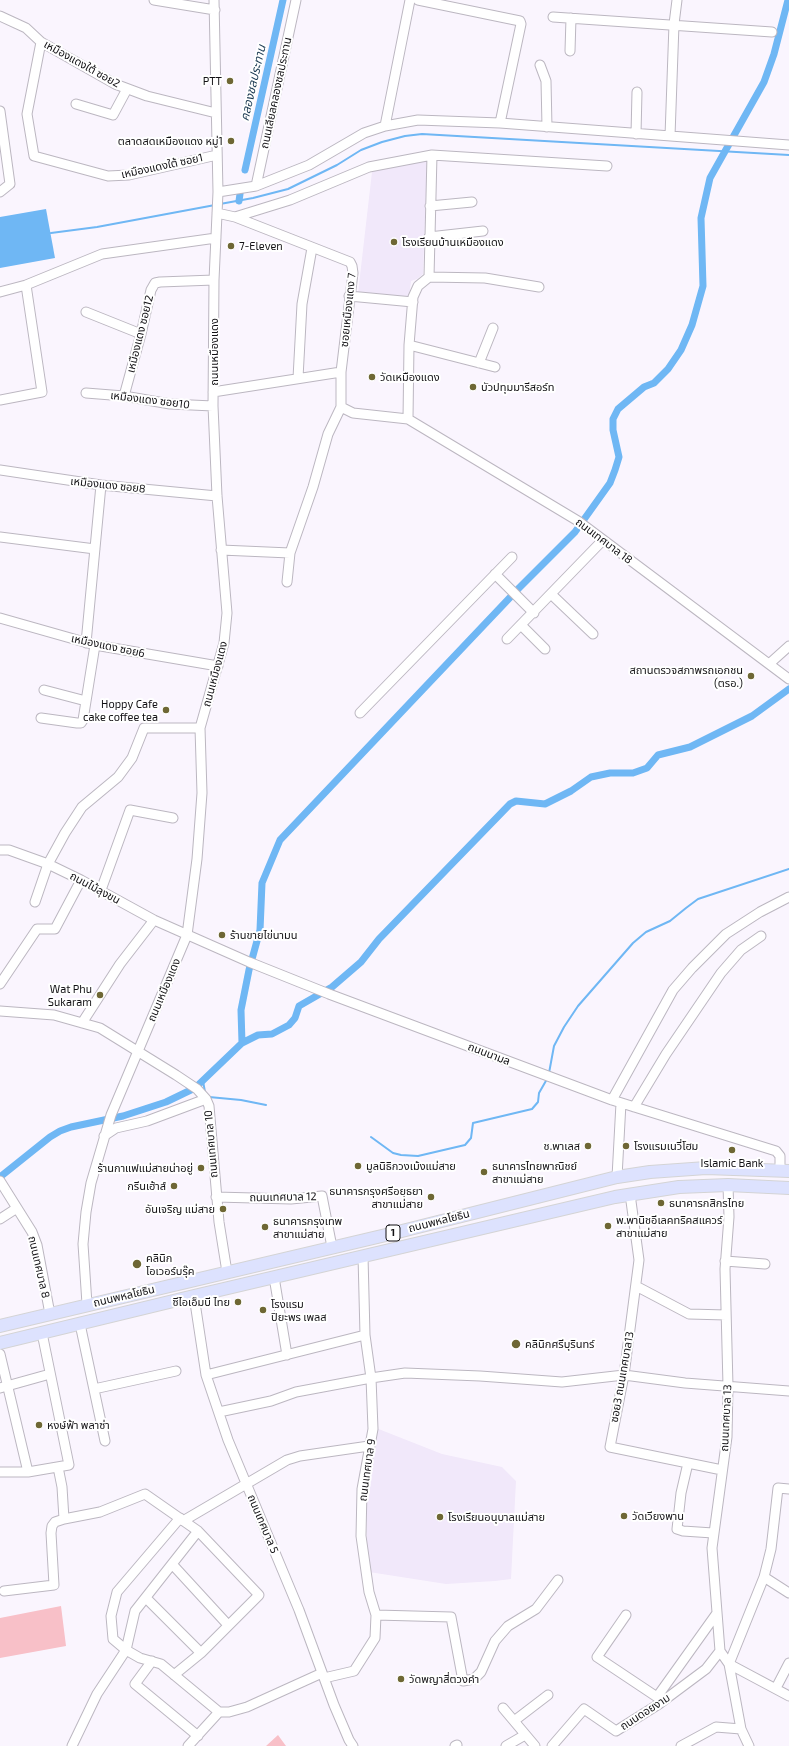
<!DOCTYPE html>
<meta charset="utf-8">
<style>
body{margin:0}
canvas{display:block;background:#faf5fe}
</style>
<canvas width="789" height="1746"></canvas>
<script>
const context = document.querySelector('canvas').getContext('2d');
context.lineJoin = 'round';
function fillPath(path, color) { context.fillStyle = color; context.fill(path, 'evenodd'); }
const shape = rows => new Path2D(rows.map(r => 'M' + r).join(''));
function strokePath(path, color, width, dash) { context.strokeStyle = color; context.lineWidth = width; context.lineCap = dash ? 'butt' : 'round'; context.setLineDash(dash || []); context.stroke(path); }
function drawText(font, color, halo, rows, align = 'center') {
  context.font = font + ' "Exo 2","Noto Sans Thai",sans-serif'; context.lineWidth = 4; context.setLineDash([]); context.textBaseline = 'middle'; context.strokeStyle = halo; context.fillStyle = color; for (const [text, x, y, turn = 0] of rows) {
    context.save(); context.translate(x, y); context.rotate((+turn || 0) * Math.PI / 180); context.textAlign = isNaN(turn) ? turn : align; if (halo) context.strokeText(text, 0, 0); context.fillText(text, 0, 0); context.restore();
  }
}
fillPath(shape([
 [427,160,423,274,417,279,411,281,409,297,358,293,372,172,377,168],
 [376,1428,442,1454,502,1467,516,1481,511,1579,495,1581,446,1584,369,1572,367,1549,367,1486]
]), '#f1e8fa');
fillPath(shape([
 [61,1606,66,1646,0,1658,0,1618],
 [278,1735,286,1746,266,1746]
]), '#f8c0c8');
fillPath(shape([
 [46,209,55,258,0,268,0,217]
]), '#6fb7f4');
strokePath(shape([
 [220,204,253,198,288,189,337,165,361,150,382,142,405,136,422,134,789,155],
 [51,233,97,227,215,205],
 [549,1073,554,1046,564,1027,578,1006,633,943,646,932,670,921,686,908,698,899,789,869],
 [203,1081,205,1092],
 [209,1097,241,1100,266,1105],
 [371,1137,393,1153,401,1155,418,1156,465,1145,471,1138,473,1123,532,1109,538,1102,539,1093,547,1079]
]), '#6fb7f4', 2);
strokePath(shape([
 [245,170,283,0],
 [239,201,240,194],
 [242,1043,241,1010,249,970,260,930,262,883,280,840,519,588,575,532,610,483,615,470,619,457,613,430,613,419,618,409,644,387,654,383,668,369,681,350,692,325,703,286,701,218,710,178,764,82,774,54,788,0],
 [0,1177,50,1137,60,1131,71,1127,123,1116,166,1102,195,1088,242,1043,258,1035,272,1034,289,1025,295,1018,299,1006,332,987,361,962,379,939,510,804,516,801,545,804,571,791,591,777,610,773,633,773,647,768,658,755,690,747,752,716,789,689]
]), '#6fb7f4', 7);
const minor = shape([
 [154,0,215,10],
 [418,0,520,21,521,24,500,123],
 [0,16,26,28,41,42,115,84,147,96,216,113],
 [553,17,772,32],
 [41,42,27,114,34,156,108,176,129,175,217,155],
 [570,51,571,18],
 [540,65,546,81,547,127],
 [76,104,113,115,127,89],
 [0,111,10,184,0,192],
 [385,126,410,0],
 [636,134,637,92],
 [670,136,674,24,677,0],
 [256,186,296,0],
 [218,192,256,186,309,165,364,133,385,126,418,120,500,123,789,145],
 [430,206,472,202],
 [217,213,235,217,350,262,352,266,353,273,341,372,341,407,353,413,408,419,578,521,789,679],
 [235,217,290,200,369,167,432,155],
 [429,237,483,231],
 [429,277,485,278,539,287],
 [0,292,26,285,102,254,216,238],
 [349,296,413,302],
 [86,312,141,334],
 [409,345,495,367],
 [479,363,493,328],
 [298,378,302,304,312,248],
 [213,392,341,372],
 [86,393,124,396,170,404,213,406],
 [124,396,141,334,151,290,155,283,160,282,214,280],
 [0,400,42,392,26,285],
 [408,419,409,345,413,297,418,286,429,277,432,155,607,166],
 [0,470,101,485,217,496],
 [0,537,95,549],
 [221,550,290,553,313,487,328,434,341,407],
 [495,574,534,613],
 [287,582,290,553],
 [551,594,593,634],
 [0,618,95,645,218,666],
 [521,625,545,649],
 [507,639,603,540],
 [86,643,101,485],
 [769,664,789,646],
 [44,690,86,701],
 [360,713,512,557],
 [41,718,77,723,81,723,83,720,95,645],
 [0,850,9,850,48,864,81,880,154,920,249,962,329,994,612,1100,776,1151,780,1156,780,1170],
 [101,890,130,810,173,818],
 [35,902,48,864,65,833,82,807,118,777,132,758,144,728,200,728],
 [0,984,37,929,55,929,81,880],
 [0,1011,54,1015,100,1028,176,1075,197,1089,206,1099,209,1106,219,1222,227,1272],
 [82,1023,120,964,154,920],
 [612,1100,673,990,692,968,726,934,760,912,789,897],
 [634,1107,666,1054,721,973,741,950,761,936],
 [104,1136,116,1128,147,1121,206,1099],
 [617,1177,621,1103],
 [0,1181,32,1232,37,1245,50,1314],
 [728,1185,729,1217,725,1269,728,1386,727,1437,712,1548,720,1651,729,1664,741,1729,749,1746],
 [630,1194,639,1260,624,1375,610,1447,722,1470],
 [216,1197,291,1199,322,1196,332,1247],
 [0,1219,17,1208],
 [725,1261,765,1264],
 [274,1277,287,1355],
 [636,1286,689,1314,726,1315],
 [194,1296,206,1375,228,1440,299,1610,334,1705,349,1740,353,1746],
 [87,1304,83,1244,86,1212,91,1183,111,1115,187,935,197,859,202,793,200,728,224,643,227,613,217,496,213,406,214,280,218,192,214,0],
 [80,1324,105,1441],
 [0,1354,28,1472],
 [206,1375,365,1335],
 [0,1388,50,1374],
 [94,1389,176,1371],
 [219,1412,271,1401,296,1392,371,1378,405,1373,480,1376,562,1382,624,1375,685,1383,789,1391],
 [688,1463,681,1493,677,1529,683,1531,713,1533],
 [58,1467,62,1487,64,1519],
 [0,1472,28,1472,69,1465,42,1333],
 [789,1489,778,1488,771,1549,764,1577,729,1664,789,1696],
 [180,1518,117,1592,111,1616,113,1639,126,1650,140,1658,161,1664,219,1712,229,1712,247,1707,322,1673],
 [183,1521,287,1460,300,1456,369,1446],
 [172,1564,228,1625],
 [764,1577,789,1593],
 [4,1591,54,1585,51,1533,52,1526,55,1522,64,1519,100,1512,145,1494,198,1531,259,1595,201,1653,174,1675],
 [146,1598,201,1653],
 [376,1615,451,1617,463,1681,474,1679,481,1672,495,1641,508,1626,536,1609,558,1580],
 [626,1615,597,1657,657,1697,717,1613],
 [152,1661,135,1684,198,1736],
 [324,1678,354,1671,375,1638,376,1615,369,1592,361,1536,362,1489,373,1429,371,1378,365,1335,363,1256],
 [776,1688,789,1663],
 [503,1708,535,1746],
 [514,1721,548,1695],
 [72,1746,97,1694,126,1650,135,1611,198,1531],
 [188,1746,219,1712],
 [455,1746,457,1745],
 [506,1746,525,1735],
 [552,1746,584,1709,616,1731,659,1704,706,1669,720,1651],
 [681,1746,716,1727,741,1729]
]);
const major = shape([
 [0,1326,386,1235,617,1177,650,1172,706,1168,789,1171],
 [0,1343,194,1296,615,1197,679,1187,728,1185,789,1188]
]);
strokePath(minor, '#bcb7c1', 11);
strokePath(major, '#d4d4d5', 14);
strokePath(minor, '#fff', 9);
strokePath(major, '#dde2fe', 12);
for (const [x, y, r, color] of [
 [230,81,4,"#6e6734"],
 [231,141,4,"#6e6734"],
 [394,242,4,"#6e6734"],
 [231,246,4,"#6e6734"],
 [372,377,4,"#6e6734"],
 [473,387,4,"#6e6734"],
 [751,676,4,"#6e6734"],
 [166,710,4,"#6e6734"],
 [222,935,4,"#6e6734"],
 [100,995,4,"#6e6734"],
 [588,1146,4,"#6e6734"],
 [626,1146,4,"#6e6734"],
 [732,1150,4,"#6e6734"],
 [358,1166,4,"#6e6734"],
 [201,1168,4,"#6e6734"],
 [484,1172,4,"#6e6734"],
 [174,1186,4,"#6e6734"],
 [431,1197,4,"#6e6734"],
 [661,1203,4,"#6e6734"],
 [223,1209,4,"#6e6734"],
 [608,1226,4,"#6e6734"],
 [265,1227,4,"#6e6734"],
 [137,1264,5,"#6e6734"],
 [238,1302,4,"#6e6734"],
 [263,1310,4,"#6e6734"],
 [516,1344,5,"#6e6734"],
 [39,1425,4,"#6e6734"],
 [624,1516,4,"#6e6734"],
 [440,1517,4,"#6e6734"],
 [401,1679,4,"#6e6734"]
]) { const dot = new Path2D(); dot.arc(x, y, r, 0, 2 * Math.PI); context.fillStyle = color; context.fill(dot); strokePath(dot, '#fff', 1.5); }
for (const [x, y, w] of [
 [393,1233,14]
]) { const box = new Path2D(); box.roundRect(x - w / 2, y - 8, w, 16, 3); context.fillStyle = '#fff'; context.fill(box); strokePath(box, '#121114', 1); }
drawText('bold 10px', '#121114', null, [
 ["1",393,1233]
]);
drawText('11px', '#121114', '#fff', [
 ["เหมืองแดงใต้ ซอย2",82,64,29],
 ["ถนนเลียลคลองชลประทาน",276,93,-78],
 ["เหมืองแดงใต้ ซอย1",162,166,-12],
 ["ซอยเหมืองแดง 7",348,310,-84],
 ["เหมืองแดง ซอย12",140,334,-76],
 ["ถนนเหมืองแดง",214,352,-90],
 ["เหมืองแดง ซอย10",150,400,7],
 ["เหมืองแดง ซอย8",108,485,6],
 ["ถนนเทศบาล 18",604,541,37],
 ["เหมืองแดง ซอย6",108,646,12],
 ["ถนนเหมืองแดง",215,674,-75],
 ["ถนนไม้ลุงขน",95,888,28],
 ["ถนนเหมืองแดง",164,990,-67],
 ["ถนนนามล",489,1054,21],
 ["ถนนเทศบาล 10",211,1144,-95],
 ["ถนนเทศบาล 12",283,1197,-1],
 ["ถนนพหลโยธิน",439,1221,-14],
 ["ถนนเทศบาล 8",39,1267,77],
 ["ถนนพหลโยธิน",124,1296,-13],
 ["ซอย3 ถนนเทศบาล13",622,1377,-80],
 ["ถนนเทศบาล 13",726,1418,-87],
 ["ถนนเทศบาล 9",367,1470,-82],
 ["ถนนเทศบาล 5",263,1524,67],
 ["ถนนดอยงาม",645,1712,-33]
]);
drawText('11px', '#121114', '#fff', [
 ["PTT",222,81,"right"],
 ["ตลาดสดเหมืองแดง หมู่1",223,141,"right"],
 ["โรงเรียนบ้านเหมืองแดง",402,242],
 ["7-Eleven",239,246],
 ["วัดเหมืองแดง",380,377],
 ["บัวปทุมมารีสอร์ท",481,387],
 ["สถานตรวจสภาพรถเอกชน",743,670,"right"],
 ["(ตรอ.)",743,683,"right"],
 ["Hoppy Cafe",158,704,"right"],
 ["cake coffee tea",158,717,"right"],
 ["ร้านขายไข่นามน",230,935],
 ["Wat Phu",92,989,"right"],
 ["Sukaram",92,1002,"right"],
 ["ช.พาเลส",580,1146,"right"],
 ["โรงแรมเนวี่โฮม",634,1146],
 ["Islamic Bank",732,1163,"center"],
 ["มูลนิธิกวงเม้งแม่สาย",366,1166],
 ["ธนาคารไทยพาณิชย์",492,1166],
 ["สาขาแม่สาย",492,1179],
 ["ร้านกาแฟแม่สายน่าอยู่",193,1168,"right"],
 ["กรีนเฮ้าส์",166,1186,"right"],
 ["ธนาคารกรุงศรีอยุธยา",423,1191,"right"],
 ["สาขาแม่สาย",423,1204,"right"],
 ["ธนาคารกสิกรไทย",669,1203],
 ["อันเจริญ แม่สาย",215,1209,"right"],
 ["พ.พานิชอีเลคทริคสแควร์",616,1220],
 ["สาขาแม่สาย",616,1233],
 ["ธนาคารกรุงเทพ",273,1221],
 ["สาขาแม่สาย",273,1234],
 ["คลินิก",146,1258],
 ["โอเวอร์บรุ๊ค",146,1271],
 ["ซีไอเอ็มบี ไทย",230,1302,"right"],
 ["โรงแรม",271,1304],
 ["ปิยะพร เพลส",271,1317],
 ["คลินิกศรีบุรินทร์",525,1344],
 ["หงษ์ฟ้า พลาซ่า",47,1425],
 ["วัดเวียงพาน",632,1516],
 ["โรงเรียนอนุบาลแม่สาย",448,1517],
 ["วัดพญาสี่ตวงคำ",409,1679]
], 'left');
drawText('italic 12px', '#17364f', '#fff', [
 ["คลองชลประทาน",253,83,-77]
]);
</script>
